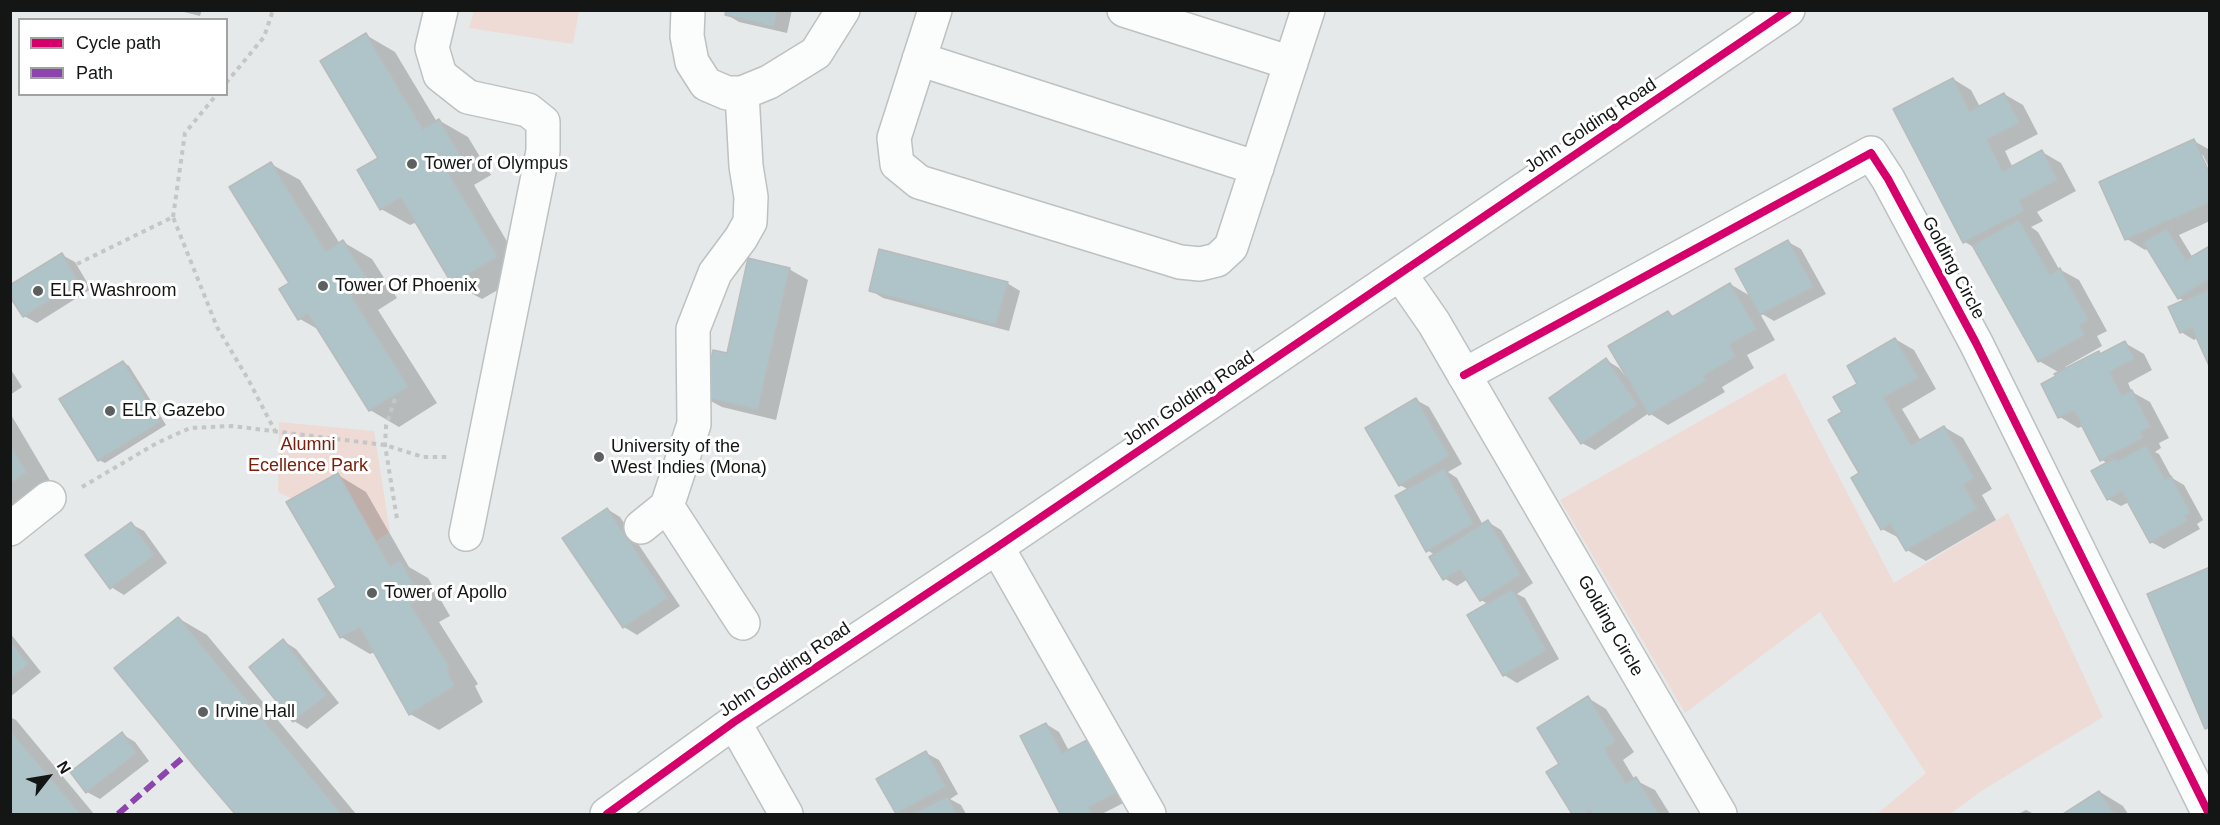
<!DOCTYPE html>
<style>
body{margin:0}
#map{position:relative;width:2220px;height:825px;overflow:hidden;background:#e5e9ea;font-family:Arial,sans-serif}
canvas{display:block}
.frame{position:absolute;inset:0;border:12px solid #141616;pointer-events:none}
.legend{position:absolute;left:18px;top:18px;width:210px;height:78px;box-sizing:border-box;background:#fff;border:2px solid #a1a2a2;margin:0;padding:8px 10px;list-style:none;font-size:18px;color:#141616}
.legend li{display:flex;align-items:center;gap:12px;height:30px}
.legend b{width:30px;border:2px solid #a1a2a2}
.north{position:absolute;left:18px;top:747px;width:60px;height:60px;-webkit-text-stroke:4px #fff;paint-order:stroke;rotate:59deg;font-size:16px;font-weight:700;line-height:24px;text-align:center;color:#141616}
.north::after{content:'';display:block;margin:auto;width:21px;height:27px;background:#141616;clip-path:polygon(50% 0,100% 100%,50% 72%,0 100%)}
</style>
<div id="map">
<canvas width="2220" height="825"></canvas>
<div class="frame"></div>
<ul class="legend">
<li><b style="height:8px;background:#d6006c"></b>Cycle path</li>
<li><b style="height:8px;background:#8e44ad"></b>Path</li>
</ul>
<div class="north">N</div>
</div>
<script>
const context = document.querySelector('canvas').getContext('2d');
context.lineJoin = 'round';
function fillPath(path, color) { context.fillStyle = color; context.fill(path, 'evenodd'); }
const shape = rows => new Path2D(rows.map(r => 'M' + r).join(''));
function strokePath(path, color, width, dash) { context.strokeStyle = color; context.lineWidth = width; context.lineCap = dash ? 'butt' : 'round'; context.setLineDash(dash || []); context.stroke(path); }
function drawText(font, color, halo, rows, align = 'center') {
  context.font = font + ' Arial,sans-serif'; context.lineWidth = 6; context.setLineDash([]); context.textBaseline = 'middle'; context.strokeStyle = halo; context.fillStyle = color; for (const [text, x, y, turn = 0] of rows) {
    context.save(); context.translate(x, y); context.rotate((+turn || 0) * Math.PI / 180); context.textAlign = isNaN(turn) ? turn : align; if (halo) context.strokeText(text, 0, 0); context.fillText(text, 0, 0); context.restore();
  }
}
fillPath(shape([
 [474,11,474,10,579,11,573,44,469,28],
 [1785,373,1894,583,2008,513,2103,717,1983,790,1950,814,1877,814,1926,773,1820,612,1685,713,1560,500],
 [279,422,374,431,390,532,376,541,338,473,292,499,278,492]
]), '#efdbd6');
fillPath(shape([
 [176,10,202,10,200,16],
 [727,10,792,10,787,33,739,22,726,14],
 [366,35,395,52,437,122,440,121,468,137,491,175,474,185,526,274,482,299,453,283,417,222,410,225,381,209,380,158],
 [1953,79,1971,90,1980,107,2004,94,2023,105,2038,134,2005,151,2013,168,2042,152,2061,163,2076,191,2037,212,2043,221,2031,227,2038,232,2059,269,2079,280,2107,331,2097,336,2102,346,2065,367,2066,370,2099,353,2102,355,2125,343,2144,354,2152,370,2128,383,2132,392,2150,402,2169,438,2159,443,2161,448,2155,452,2159,454,2172,478,2184,485,2203,520,2197,524,2200,529,2164,549,2151,542,2129,502,2121,506,2108,499,2108,464,2101,459,2083,426,2078,428,2060,417,2043,385,2058,377,2060,373,2039,361,1975,248,1965,242],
 [2194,141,2210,150,2210,170,2203,155,2199,155,2210,177,2210,221,2179,235,2193,258,2210,250,2210,365,2197,338,2194,340,2181,332,2185,301,2179,298,2149,248,2145,250,2127,239],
 [271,164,300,180,340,244,343,242,372,259,397,298,378,310,437,403,399,427,370,410,321,331,300,319,291,284],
 [1788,242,1801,249,1826,294,1774,321,1759,312,1775,340,1747,355,1754,368,1722,387,1725,392,1668,425,1649,413,1595,450,1582,443,1606,360,1619,368,1625,376,1668,313,1675,317,1730,284,1752,297],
 [62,255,75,262,91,289,37,323,24,316],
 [789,269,808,280,776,420,722,407,703,397,728,355],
 [1007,283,1020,291,1009,331,883,298,870,290],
 [1895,339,1914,350,1936,389,1902,409,1921,441,1944,427,1963,438,1992,489,1982,495,1996,520,1926,561,1907,550,1901,539,1882,529,1861,473,1844,412,1859,384],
 [123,362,129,366,166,425,105,463,99,460],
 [10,368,22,387,10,395],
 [1416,400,1429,407,1462,464,1448,472,1457,478,1483,525,1488,522,1501,530,1533,583,1517,594,1525,598,1559,659,1517,683,1504,675,1488,604,1481,600,1468,579,1457,586,1444,578,1435,555,1427,550,1409,490,1400,485],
 [10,413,55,489,10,515],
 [338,475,366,492,409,567,428,578,450,616,439,622,478,684,475,686,483,702,439,730,410,714,375,652,370,654,341,637,338,587],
 [607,509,620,517,680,606,637,635,624,627],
 [131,524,144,531,167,563,124,595,111,587],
 [178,618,207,635,356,814,237,814,116,668],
 [10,633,41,672,10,697],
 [283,641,296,649,339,703,307,729,294,721],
 [1588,698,1606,709,1634,752,1623,760,1635,780,1655,790,1670,814,1574,814,1548,773,1561,765],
 [10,717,16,720,94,814,10,814],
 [1046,724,1059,732,1069,751,1133,798,1102,814,1062,814,1022,736],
 [122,734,135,742,149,761,100,799,87,792],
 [926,753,939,760,958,794,950,799,961,805,966,814,898,814,878,780],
 [2100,792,2123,806,2128,814,2065,814],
 [2026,810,2034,814,2018,814]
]), '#0003');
const building = shape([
 [726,10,778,10,774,27,725,15,726,10],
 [366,33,423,129,439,119,463,159,446,168,498,257,452,284,401,198,380,210,357,170,378,158,320,61,366,33],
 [1953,78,1970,111,2004,93,2020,123,1987,140,2003,171,2042,150,2058,180,2020,201,2025,211,1963,243,1893,109,1953,78],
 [2194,139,2210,174,2210,203,2125,240,2099,182,2194,139],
 [271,162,326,251,343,240,369,281,350,293,409,387,369,411,308,314,298,320,279,289,289,283,229,187,271,162],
 [2019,219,2050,274,2060,268,2089,320,2080,325,2085,335,2038,362,1972,245,2019,219],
 [2167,228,2186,260,2208,247,2210,249,2210,279,2178,299,2143,242,2167,228],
 [1788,240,1814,287,1760,315,1735,269,1788,240],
 [879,249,1008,282,996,325,869,291,879,249],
 [62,253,79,282,23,317,10,297,10,285,62,253],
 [748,258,790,268,758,410,702,397,713,350,727,353,748,258],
 [1730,283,1757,329,1730,345,1736,357,1704,376,1707,381,1649,415,1608,346,1668,311,1672,317,1730,283],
 [2210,289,2210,368,2192,328,2180,333,2168,307,2210,289],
 [1895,338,1919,378,1884,398,1911,445,1944,426,1975,478,1964,485,1978,509,1906,551,1890,524,1881,530,1851,478,1859,473,1828,420,1842,412,1833,397,1857,384,1847,366,1895,338],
 [2125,341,2135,359,2110,372,2122,395,2132,390,2151,427,2141,432,2144,438,2100,461,2074,411,2058,418,2041,384,2056,376,2054,374,2099,351,2100,354,2125,341],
 [1606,358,1638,405,1581,444,1549,398,1606,358],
 [123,361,161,422,98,461,59,399,123,361],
 [1416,398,1450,456,1399,486,1365,428,1416,398],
 [10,444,27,472,10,484,10,444],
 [2146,445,2165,479,2171,476,2191,513,2185,516,2188,521,2150,543,2122,492,2107,500,2091,471,2115,458,2117,461,2146,445],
 [1444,468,1474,524,1426,552,1395,496,1444,468],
 [338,473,390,566,400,560,422,599,411,605,450,667,447,669,455,686,409,715,360,628,340,638,318,599,336,587,286,502,338,473],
 [607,508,668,598,623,628,562,538,607,508],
 [1488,520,1521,575,1480,601,1460,570,1443,580,1429,557,1488,520],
 [131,522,155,555,110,589,85,555,131,522],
 [2210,567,2210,727,2205,729,2147,594,2210,567],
 [1512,589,1547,651,1503,676,1467,615,1512,589],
 [178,617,180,619,342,814,235,814,195,767,114,668,178,617],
 [283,639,327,695,293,722,249,667,283,639],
 [10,640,29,664,10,679,10,640],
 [1588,696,1616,741,1605,749,1626,783,1636,777,1659,814,1592,814,1590,810,1584,814,1572,814,1546,772,1559,764,1537,728,1588,696],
 [1046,723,1062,753,1093,737,1121,791,1089,807,1093,814,1060,814,1020,736,1046,723],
 [10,730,81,814,10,814,10,730],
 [122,732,137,753,86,793,70,772,122,732],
 [926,751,946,787,896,814,876,779,926,751],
 [2099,791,2115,814,2063,814,2099,791],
 [948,796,957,814,912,814,948,796]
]);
fillPath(building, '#afc4c8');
strokePath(building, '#b8bbbb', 1.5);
const minor = shape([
 [441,10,432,48,440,75,468,97,528,110,543,122,543,151,466,534],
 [688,10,687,36,692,62,706,84,727,93,742,93,769,82,816,53,843,10],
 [935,10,894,138,897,164,919,182,1180,262,1200,264,1217,260,1231,247,1308,10],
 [1124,10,1291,63],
 [919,59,1257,168],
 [1400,274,1434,323,1720,814],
 [1464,375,1871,153,1888,179,1976,343,2209,814],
 [667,506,743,623],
 [641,527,667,506,694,424,693,329,715,273,741,238,750,222,751,197,746,166,742,93],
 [10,529,49,498],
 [997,547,1149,814],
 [734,722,786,814],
 [607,814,734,722,997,547,1788,10]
]);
strokePath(minor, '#bec1c1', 36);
strokePath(shape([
 [226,83,264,37,273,10],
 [173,217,185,133,217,94],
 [77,264,173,217,217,327,248,379,275,431],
 [395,399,386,426,385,445,397,519],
 [82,487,157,443,190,428,232,426,385,445,423,457,447,457]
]), '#c5c6c6', 4, [4.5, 4.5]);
strokePath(minor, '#fbfcfc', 33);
strokePath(shape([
 [118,814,186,755]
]), '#8e44ad', 6, [12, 6]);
strokePath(shape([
 [1464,375,1871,153,1888,179,1976,343,2209,814],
 [607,814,734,722,997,547,1788,10]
]), '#d6006c', 8);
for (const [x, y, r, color] of [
 [412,164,6,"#5d6060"],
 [323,286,6,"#5d6060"],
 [38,291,6,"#5d6060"],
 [110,411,6,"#5d6060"],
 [599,457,6,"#5d6060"],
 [372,593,6,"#5d6060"],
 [203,712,6,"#5d6060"]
]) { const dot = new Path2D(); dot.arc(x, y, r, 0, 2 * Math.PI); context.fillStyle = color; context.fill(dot); strokePath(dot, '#fff', 2); }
drawText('18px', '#141616', '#fff', [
 ["John Golding Road",1591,126,-34],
 ["Golding Circle",1953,268,62],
 ["John Golding Road",1189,399,-34],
 ["Golding Circle",1610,626,60],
 ["John Golding Road",785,670,-34]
]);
drawText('18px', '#141616', '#fff', [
 ["Tower of Olympus",424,164],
 ["Tower Of Phoenix",335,286],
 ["ELR Washroom",50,291],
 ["ELR Gazebo",122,411],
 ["University of the",611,447],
 ["West Indies (Mona)",611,468],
 ["Tower of Apollo",384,593],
 ["Irvine Hall",215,712]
], 'left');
drawText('18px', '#78200c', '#fff', [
 ["Alumni",308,445],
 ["Ecellence Park",308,466]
]);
</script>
